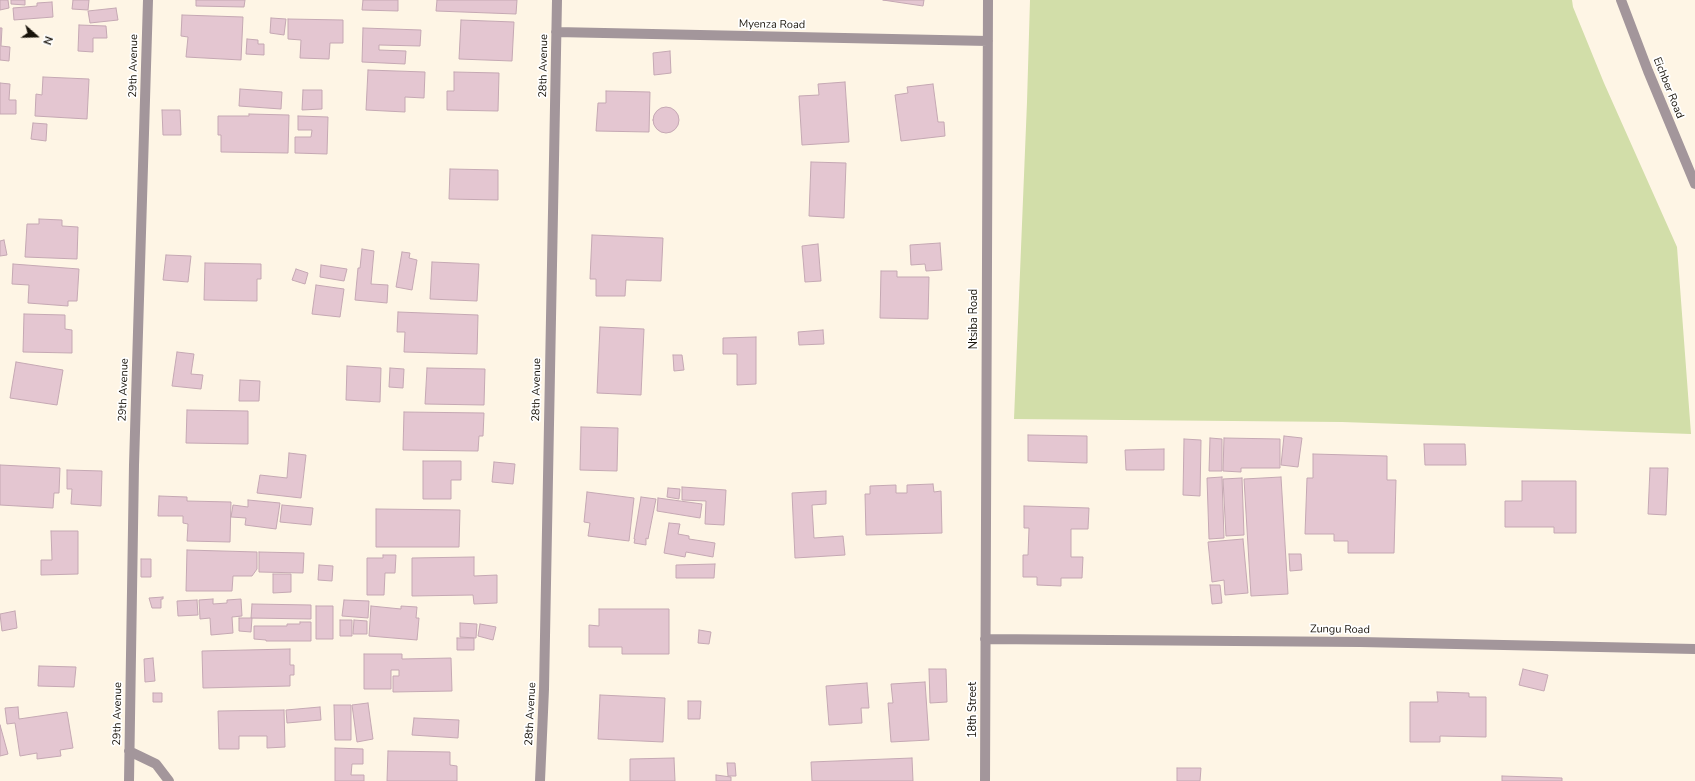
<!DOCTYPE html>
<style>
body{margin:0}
#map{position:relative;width:1695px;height:781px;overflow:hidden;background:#fef5e5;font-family:"Nunito Sans",sans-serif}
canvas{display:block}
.north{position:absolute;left:16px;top:16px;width:40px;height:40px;-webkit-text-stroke:3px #fff;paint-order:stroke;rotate:110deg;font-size:11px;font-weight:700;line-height:16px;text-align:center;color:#18130a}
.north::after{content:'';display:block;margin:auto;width:14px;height:18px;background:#18130a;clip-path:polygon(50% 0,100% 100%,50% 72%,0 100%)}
</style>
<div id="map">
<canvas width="1695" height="781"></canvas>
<div class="north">N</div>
</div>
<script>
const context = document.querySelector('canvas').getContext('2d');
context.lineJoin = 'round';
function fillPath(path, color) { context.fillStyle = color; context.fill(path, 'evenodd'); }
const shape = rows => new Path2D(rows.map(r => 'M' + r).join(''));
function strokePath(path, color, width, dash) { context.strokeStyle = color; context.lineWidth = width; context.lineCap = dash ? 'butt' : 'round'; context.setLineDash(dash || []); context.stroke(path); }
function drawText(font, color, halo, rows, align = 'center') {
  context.font = font + ' "Nunito Sans",sans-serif'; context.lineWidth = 3.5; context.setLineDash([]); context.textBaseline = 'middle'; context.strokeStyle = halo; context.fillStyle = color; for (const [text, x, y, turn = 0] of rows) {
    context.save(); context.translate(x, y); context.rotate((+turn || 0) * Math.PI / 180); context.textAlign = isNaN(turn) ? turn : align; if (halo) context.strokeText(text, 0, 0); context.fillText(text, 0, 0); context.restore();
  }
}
fillPath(shape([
 [1030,0,1572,0,1573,7,1604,83,1677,247,1691,434,1342,422,1014,419,1027,102]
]), '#d2dea9');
const building = shape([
 [0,0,8,0,9,8,0,10,0,0],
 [11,0,25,0,25,5,11,4,11,0],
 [73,0,89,0,88,10,72,9,73,0],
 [196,0,245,0,244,7,196,6,196,0],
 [363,0,398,0,398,11,362,10,363,0],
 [437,0,517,0,516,14,436,11,437,0],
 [883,0,924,0,923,6,883,0],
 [52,2,53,17,14,20,13,8,37,6,37,3,52,2],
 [116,8,118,20,90,23,88,11,116,8],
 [182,15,243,17,241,60,186,57,188,37,181,36,182,15],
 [271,18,286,19,284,35,270,33,271,18],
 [288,19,343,20,343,43,330,43,329,59,300,58,301,40,288,39,288,19],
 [461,20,514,22,512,61,459,59,461,20],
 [79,25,106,26,107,38,93,38,93,52,78,51,79,25],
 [0,28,2,28,1,46,10,47,9,61,0,60,0,28],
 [363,28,421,30,420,46,379,45,379,50,406,51,405,64,362,62,363,28],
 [247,39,258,40,258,44,264,44,264,55,246,54,247,39],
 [670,51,671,73,654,75,653,53,670,51],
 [368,70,425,72,424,98,405,97,405,112,366,110,368,70],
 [454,72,499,73,498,111,447,110,447,91,454,91,454,72],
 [43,77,89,79,87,119,35,116,36,94,42,95,43,77],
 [845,82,849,142,802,145,799,96,819,95,818,84,845,82],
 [0,83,10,84,9,100,16,100,16,114,0,114,0,83],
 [933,84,938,122,944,122,945,136,901,141,895,95,908,93,907,87,933,84],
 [240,89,282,92,281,109,239,106,240,89],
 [303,90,322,90,322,109,302,110,303,90],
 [606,91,650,92,649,132,596,131,598,103,606,103,606,91],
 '653 120a13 13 0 1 1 26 0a13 13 0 1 1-26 0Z',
 [162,110,180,110,181,135,163,135,162,110],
 [249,114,289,115,288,153,221,152,221,135,218,135,218,116,249,116,249,114],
 [298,116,328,117,327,154,295,153,295,137,311,137,312,130,298,130,298,116],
 [33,123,47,124,46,141,31,139,33,123],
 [811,162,846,163,844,218,809,216,811,162],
 [450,169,498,170,498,200,449,199,450,169],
 [39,219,62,220,62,226,78,227,77,259,25,257,27,224,39,224,39,219],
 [592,235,663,238,661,281,626,280,625,296,596,296,596,279,590,279,592,235],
 [4,240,7,255,0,256,0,241,4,240],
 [940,243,942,270,926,271,925,264,911,265,910,245,940,243],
 [818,244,821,281,805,282,802,246,818,244],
 [362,249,374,251,371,284,388,285,387,303,355,300,358,268,360,268,362,249],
 [402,252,410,253,409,258,417,260,412,290,396,287,402,252],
 [166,255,191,256,188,282,163,280,166,255],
 [432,262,479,264,477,301,430,299,432,262],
 [205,263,261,264,261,279,257,279,257,301,204,300,205,263],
 [13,264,79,269,77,301,68,301,68,306,28,303,29,285,12,284,13,264],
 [321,265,347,269,344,281,320,277,321,265],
 [296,269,308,273,305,284,292,280,296,269],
 [881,271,897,271,897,277,929,277,928,319,880,318,881,271],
 [316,285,344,289,340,317,312,314,316,285],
 [398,312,478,315,477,354,404,352,405,332,397,332,398,312],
 [24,314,65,315,65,329,72,330,72,353,23,352,24,314],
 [600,327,644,329,641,395,597,393,600,327],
 [823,330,824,344,799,345,798,332,823,330],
 [756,337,756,384,737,385,737,354,723,354,723,338,756,337],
 [177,352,194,354,191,374,203,375,201,389,172,386,177,352],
 [673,355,682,355,684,370,674,371,673,355],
 [16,362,63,370,57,405,10,398,16,362],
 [347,366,381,368,380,402,346,400,347,366],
 [390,368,404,369,403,388,389,387,390,368],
 [427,368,485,369,484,405,425,404,427,368],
 [240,380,260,381,259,401,239,401,240,380],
 [187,410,248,411,248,444,186,443,187,410],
 [404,412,484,413,483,436,479,436,478,451,403,450,404,412],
 [581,427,618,428,617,471,580,470,581,427],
 [1028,435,1087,436,1087,463,1028,461,1028,435],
 [1284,436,1302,438,1298,467,1281,465,1284,436],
 [1210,438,1222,439,1222,471,1209,471,1210,438],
 [1224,438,1280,439,1280,468,1241,468,1241,472,1223,471,1224,438],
 [1184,439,1201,440,1200,496,1183,495,1184,439],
 [1424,444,1465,444,1466,465,1425,465,1424,444],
 [1164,449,1164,470,1126,470,1125,450,1164,449],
 [289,453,306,455,301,498,257,493,260,475,287,478,289,453],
 [1313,454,1387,456,1387,480,1396,480,1394,553,1348,553,1348,541,1334,541,1334,534,1305,534,1307,478,1313,478,1313,454],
 [423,461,461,461,461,480,451,480,451,499,423,499,423,461],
 [494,462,515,464,513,484,492,482,494,462],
 [0,465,60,468,59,493,54,493,53,508,0,505,0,465],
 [1650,468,1668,468,1666,515,1648,514,1650,468],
 [67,470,102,471,101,506,71,504,72,489,67,489,67,470],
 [1222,477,1224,538,1209,539,1207,478,1222,477],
 [1281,477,1288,594,1251,596,1244,479,1281,477],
 [1242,478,1244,535,1226,536,1223,479,1242,478],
 [1522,481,1576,481,1576,533,1554,533,1554,527,1505,527,1505,501,1522,501,1522,481],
 [933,484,934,492,941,491,942,533,866,535,865,494,870,494,870,486,896,485,896,493,907,493,907,485,933,484],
 [682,487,726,490,724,525,705,524,706,501,682,500,682,487],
 [668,488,680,489,679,499,667,497,668,488],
 [826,491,826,504,812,505,814,538,843,536,845,555,795,558,792,493,826,491],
 [587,492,634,498,629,541,588,536,590,523,584,522,587,492],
 [159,496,187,497,187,501,231,502,230,542,187,541,188,524,183,523,183,516,158,516,159,496],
 [641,497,656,499,648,539,646,538,646,545,634,543,635,539,634,539,641,497],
 [658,498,702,504,700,518,657,511,658,498],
 [248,500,280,503,276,529,245,525,246,518,231,517,233,505,248,507,248,500],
 [282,505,313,508,311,525,280,522,282,505],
 [1024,506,1089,508,1088,529,1071,529,1071,557,1083,557,1082,578,1061,578,1061,586,1037,585,1037,577,1023,577,1023,555,1028,555,1029,528,1024,528,1024,506],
 [376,509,460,510,459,547,376,547,376,509],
 [669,523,680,524,678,534,689,536,689,539,715,543,713,557,686,552,685,557,664,553,669,523],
 [51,531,78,531,78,574,41,575,41,560,52,560,51,531],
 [1243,539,1248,593,1225,595,1224,580,1212,582,1208,542,1243,539],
 [187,550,257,552,257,569,252,576,233,576,232,591,186,591,187,550],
 [259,552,304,553,303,573,259,572,259,552],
 [1289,554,1301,554,1302,570,1290,571,1289,554],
 [383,555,396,555,395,573,385,573,384,595,367,595,367,558,383,558,383,555],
 [474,557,474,576,497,575,497,603,474,604,473,595,412,596,412,558,474,557],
 [141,559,151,559,151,577,141,577,141,559],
 [715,564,714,578,676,578,676,565,715,564],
 [319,565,333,566,332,581,318,580,319,565],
 [273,574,291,574,291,592,273,593,273,574],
 [1210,585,1220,585,1222,603,1212,604,1210,585],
 [163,597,163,599,161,599,161,608,152,608,149,598,163,597],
 [213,599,213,604,227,603,227,600,241,599,242,616,232,617,233,633,211,635,210,618,200,619,199,600,213,599],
 [197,600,198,615,178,616,177,601,197,600],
 [344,600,369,601,368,618,342,616,344,600],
 [252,604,311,605,311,619,251,618,252,604],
 [316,606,333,606,333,639,316,639,316,606],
 [371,606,401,609,401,606,417,607,416,618,419,618,417,640,369,636,371,606],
 [599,609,669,609,669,654,622,654,622,647,589,647,589,625,599,626,599,609],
 [15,611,17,628,2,631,0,614,15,611],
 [239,618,252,618,251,632,239,631,239,618],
 [340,620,352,620,352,636,340,636,340,620],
 [354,620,367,621,367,634,353,634,354,620],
 [300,622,311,622,311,641,266,641,266,640,254,639,254,626,287,626,287,624,300,624,300,622],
 [460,623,477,624,476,638,460,637,460,623],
 [480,624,496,627,493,640,478,636,480,624],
 [699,630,711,632,709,644,698,643,699,630],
 [457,638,474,638,474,650,457,650,457,638],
 [290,649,290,665,294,665,294,675,290,675,290,686,203,688,202,651,290,649],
 [364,654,402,654,402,659,451,658,452,691,393,692,393,676,399,676,399,670,391,670,391,689,364,689,364,654],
 [153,658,155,681,145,682,144,659,153,658],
 [39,666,76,667,74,687,38,686,39,666],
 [929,669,946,669,947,702,930,703,929,669],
 [1523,669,1548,675,1544,691,1519,685,1523,669],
 [925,682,929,740,891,742,888,703,893,703,891,684,925,682],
 [867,683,869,708,861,708,862,723,829,725,826,686,867,683],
 [1437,692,1469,693,1469,697,1486,697,1486,737,1440,736,1440,742,1410,742,1410,702,1438,702,1437,692],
 [153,693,162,693,162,702,153,702,153,693],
 [600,695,665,698,663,742,598,739,600,695],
 [688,701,701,701,700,719,688,719,688,701],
 [368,703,373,739,357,742,352,705,368,703],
 [334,705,351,705,351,740,335,740,334,705],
 [18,707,19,719,67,712,73,748,60,750,61,756,37,759,37,753,20,756,15,723,7,724,5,708,18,707],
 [320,707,321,720,287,723,286,710,320,707],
 [284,710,285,747,267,748,267,736,239,736,239,749,219,749,218,711,284,710],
 [414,718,459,720,458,738,412,735,414,718],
 [0,725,8,754,0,756,0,725],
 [335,748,363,749,363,764,352,764,351,775,364,775,364,781,335,781,335,748],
 [388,751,450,752,450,765,457,766,457,781,387,781,388,751],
 [674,758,675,781,630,781,630,759,674,758],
 [912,758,913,781,812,781,811,762,912,758],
 [727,763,735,763,736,776,728,776,727,763],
 [1177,768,1201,768,1200,781,1177,781,1177,768],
 [716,775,731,777,731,781,716,781,716,775],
 [1502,776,1562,778,1562,781,1502,781,1502,776]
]);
fillPath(building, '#e4c6d1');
strokePath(building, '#c5a8b3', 1);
strokePath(shape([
 [1621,0,1648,71,1695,184],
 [556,32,988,41],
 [985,639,1360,642,1695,649],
 [129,751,156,764,169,781],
 [129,781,134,465,148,0],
 [540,781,544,689,557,0],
 [985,781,988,0]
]), '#a3969b', 10);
drawText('11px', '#18130a', '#fff', [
 ["Myenza Road",772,25,1],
 ["29th Avenue",134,66,-89],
 ["28th Avenue",544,66,-89],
 ["Eichber Road",1668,88,68],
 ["Ntsiba Road",974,319,-90],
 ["29th Avenue",124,390,-88],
 ["28th Avenue",537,390,-89],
 ["Zungu Road",1340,630,1],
 ["18th Street",973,710,-90],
 ["29th Avenue",118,714,-89],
 ["28th Avenue",531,714,-87]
]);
</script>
